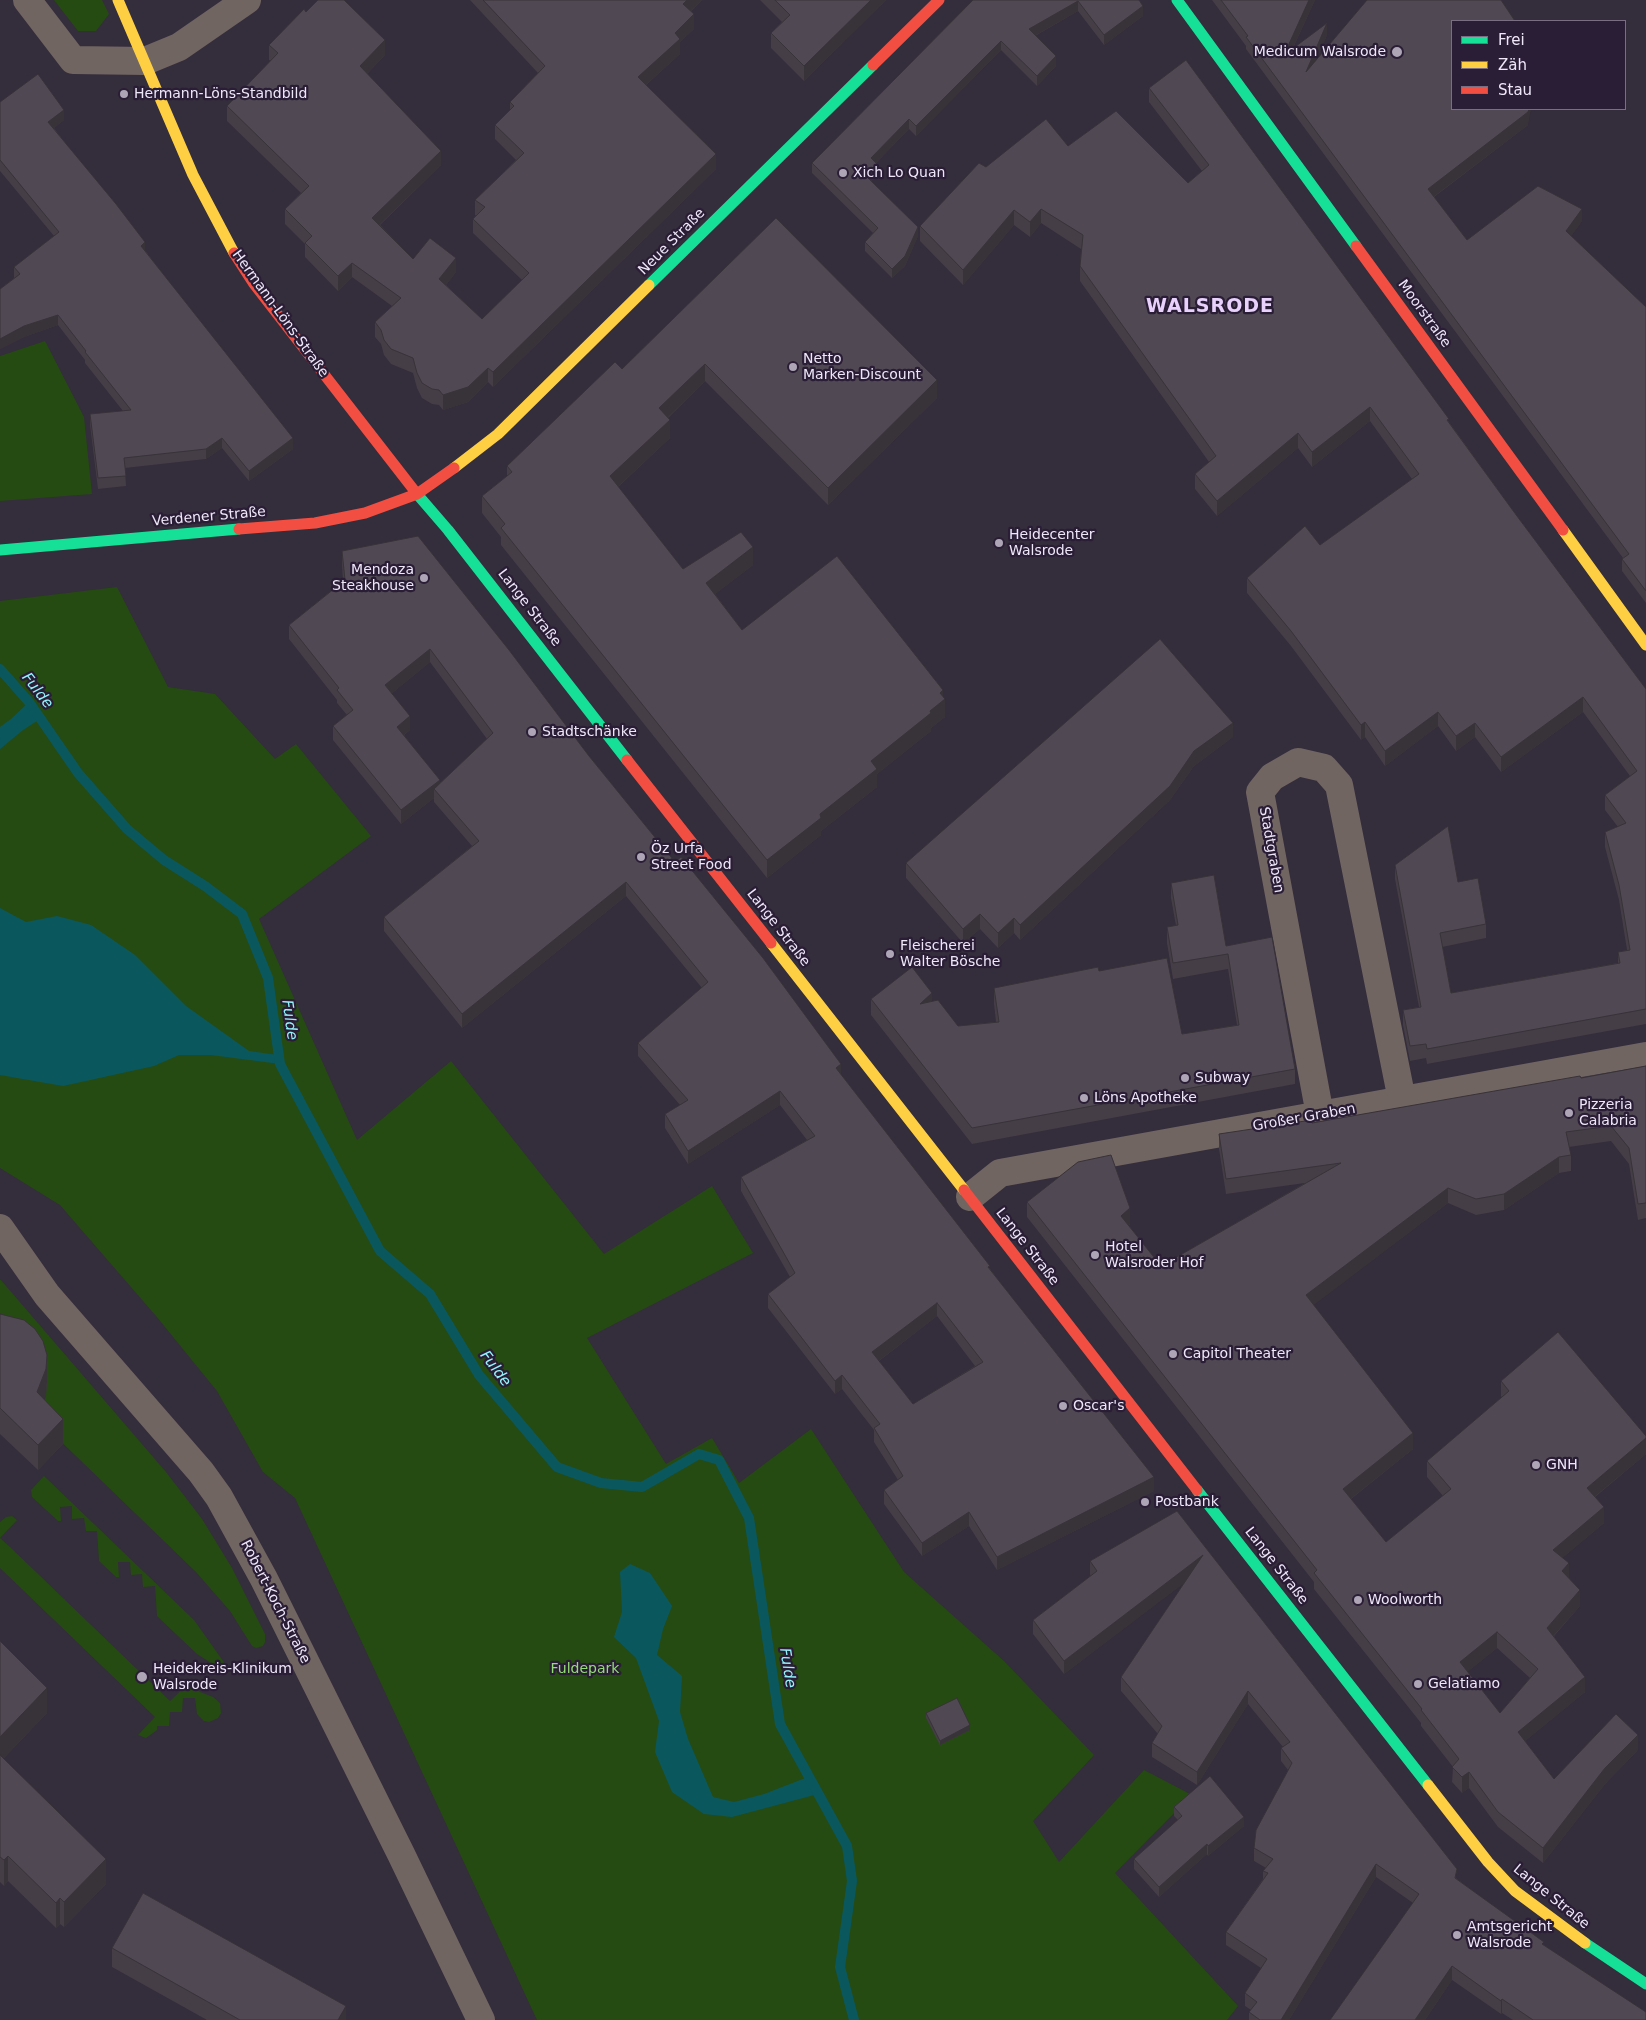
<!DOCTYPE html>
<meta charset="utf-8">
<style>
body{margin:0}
#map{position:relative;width:1646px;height:2020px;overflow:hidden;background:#342d3b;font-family:"DejaVu Sans",sans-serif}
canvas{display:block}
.legend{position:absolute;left:1451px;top:20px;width:175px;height:90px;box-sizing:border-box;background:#2a1d36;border:1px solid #796e84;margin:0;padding:6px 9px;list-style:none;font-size:15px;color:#efe7f8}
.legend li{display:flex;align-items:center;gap:10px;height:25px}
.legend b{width:25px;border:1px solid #796e84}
</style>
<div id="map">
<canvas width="1646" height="2020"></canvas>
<ul class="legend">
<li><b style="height:6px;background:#16e098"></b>Frei</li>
<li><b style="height:6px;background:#ffcf43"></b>Zäh</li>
<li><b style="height:6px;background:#f24e42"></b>Stau</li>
</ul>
</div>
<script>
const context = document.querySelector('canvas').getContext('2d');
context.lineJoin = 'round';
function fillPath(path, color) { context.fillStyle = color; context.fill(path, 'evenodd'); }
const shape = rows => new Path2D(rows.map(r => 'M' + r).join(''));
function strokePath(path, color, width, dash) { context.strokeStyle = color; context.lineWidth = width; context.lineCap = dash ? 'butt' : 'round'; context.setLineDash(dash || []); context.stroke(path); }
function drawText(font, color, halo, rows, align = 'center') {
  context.font = font + ' "DejaVu Sans",sans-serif'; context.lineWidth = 4.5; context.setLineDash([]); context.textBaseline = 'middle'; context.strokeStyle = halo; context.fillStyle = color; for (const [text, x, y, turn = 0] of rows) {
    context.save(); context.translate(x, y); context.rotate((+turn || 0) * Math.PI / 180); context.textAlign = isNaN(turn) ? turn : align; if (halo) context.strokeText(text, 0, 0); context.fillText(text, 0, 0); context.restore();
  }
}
fillPath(shape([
 [54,0,102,0,109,14,96,31,78,31],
 [45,341,84,417,92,494,0,501,0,356],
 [117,587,168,687,215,694,275,759,296,744,371,836,259,919,357,1140,451,1061,604,1254,712,1186,753,1253,587,1338,666,1464,712,1438,739,1483,811,1429,904,1572,1004,1661,1094,1755,1033,1821,1059,1862,1144,1770,1192,1795,1115,1873,1238,2006,1227,2020,537,2020,295,1498,263,1472,217,1391,156,1316,60,1205,0,1168,0,601],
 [0,1279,166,1472,202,1519,232,1568,265,1634,265,1642,263,1646,256,1648,252,1646,230,1611,196,1572,47,1428,43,1404,46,1395,46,1376,0,1339],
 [44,1476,194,1620,221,1658,225,1664,225,1668,219,1668,197,1654,157,1616,155,1586,143,1587,142,1574,131,1575,130,1562,118,1562,119,1577,116,1577,99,1561,97,1531,86,1531,84,1518,72,1519,72,1506,60,1507,61,1521,58,1521,32,1497,31,1490],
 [12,1516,17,1520,0,1538,9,1546,170,1701,190,1682,200,1692,213,1697,220,1703,221,1713,218,1718,209,1722,204,1721,197,1714,195,1698,183,1698,182,1712,170,1712,169,1726,157,1726,157,1730,146,1738,138,1735,155,1717,0,1568,0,1522,6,1517]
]), '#254b12');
fillPath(shape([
 [29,702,40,719,23,730,0,749,0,727,11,719],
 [0,908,26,922,57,916,91,925,135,955,186,1006,249,1051,278,1055,280,1064,211,1055,179,1055,154,1066,63,1086,0,1075],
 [630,1564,650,1573,672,1606,663,1629,657,1655,682,1676,680,1712,688,1739,713,1797,734,1802,764,1794,808,1777,818,1794,732,1817,704,1814,672,1792,655,1752,659,1721,636,1658,614,1637,622,1612,620,1572]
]), '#0a585e');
strokePath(shape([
 [0,669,29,702,78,773,127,829,164,860,205,886,242,914,268,978,280,1064,380,1251,430,1294,479,1375,557,1467,601,1483,642,1487,699,1454,719,1460,749,1518,780,1724,847,1846,852,1881,840,1967,854,2020]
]), '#0a585e', 10);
strokePath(shape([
 [27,0,73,60,145,61,179,47,247,0],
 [1320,1115,1260,792,1272,777,1298,762,1324,768,1339,785,1402,1100],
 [970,1197,1000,1173,1646,1056],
 [0,1228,47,1295,201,1472,219,1497,264,1579,401,1854,481,2020]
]), '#716562', 28);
strokePath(shape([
 [1177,0,1356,246],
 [649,285,873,65],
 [417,494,448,530,627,760],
 [0,550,239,529],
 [1197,1490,1428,1785],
 [1585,1943,1646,1984]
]), '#16e098', 11);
strokePath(shape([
 [118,0,193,175,234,253],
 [454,468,498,434,649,285],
 [1563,530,1646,645],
 [771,943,964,1190],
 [1428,1785,1488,1862,1515,1891,1585,1943]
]), '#ffcf43', 11);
strokePath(shape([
 [873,65,939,0],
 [1356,246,1563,530],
 [234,253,254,284,417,494],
 [239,529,315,523,365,513,417,494,454,468],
 [627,760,771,943],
 [964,1190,1197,1490]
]), '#f24e42', 11);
fillPath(shape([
 [470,0,702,0,691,11,694,29,680,42,680,54,646,85,716,169,493,387,488,382,468,402,443,410,439,405,432,404,422,398,417,388,413,373,391,364,384,355,381,344,375,337,375,322,392,306,352,277,338,291,305,257,305,244,285,224,285,209,301,193,227,121,227,106,271,61,269,60,269,45,306,12,385,55,367,74,441,165,380,225,413,259,456,272,446,285,482,319,522,280,473,233,473,219,476,215,475,215,475,200,516,160,495,139,495,125,510,111,510,102,538,73],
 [760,0,886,0,804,81,771,48,771,33,782,22],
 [973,0,1139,0,1143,16,1104,45,1078,11,1035,36,1056,66,1037,86,1001,50,916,136,909,129,876,163,877,174,871,181,918,236,905,266,892,278,865,251,865,242,873,233,812,173,812,163],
 [1212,0,1315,0,1293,48,1327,35,1316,60,1452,21,1528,125,1434,197,1467,240,1582,221,1571,236,1646,307,1646,603,1622,571,1622,559,1623,558,1246,49,1246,46],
 [1149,88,1449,422,1514,512,1646,689,1646,1024,1427,1064,1426,1058,1410,1061,1403,1025,1403,1010,1419,1007,1395,879,1395,865,1458,882,1486,924,1486,938,1442,947,1451,993,1618,963,1618,952,1627,950,1619,900,1605,847,1605,832,1618,827,1605,810,1605,795,1630,776,1583,712,1501,772,1475,737,1456,751,1438,726,1385,766,1365,737,1361,740,1291,646,1247,593,1247,578,1320,545,1412,479,1370,421,1312,467,1298,448,1217,516,1195,489,1195,474,1209,462,1080,281,1080,266,1081,249,1041,223,1030,237,1014,225,963,285,920,241,920,226,986,167,1068,146,1188,183,1202,171,1149,102],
 [0,102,64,120,54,128,293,449,249,481,222,448,206,459,125,468,126,486,98,489,90,425,90,414,123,411,85,363,85,360,58,325,24,337,0,349,0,289,14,278,14,267,54,236,0,171],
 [776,218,937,398,828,505,705,381,668,418,670,438,618,487,683,569,753,565,715,594,742,630,943,697,945,717,931,728,931,731,877,774,877,787,821,831,821,835,767,878,501,545,501,537,482,513,482,496,507,476,507,466,622,369],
 [342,551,589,756,841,1075,990,1269,1154,1491,997,1570,969,1526,922,1556,884,1504,884,1490,898,1480,874,1442,874,1430,842,1389,835,1394,768,1308,768,1294,790,1277,741,1191,741,1177,807,1140,780,1105,688,1164,665,1128,665,1114,680,1105,638,1056,638,1043,702,988,626,896,462,1028,384,931,384,917,472,846,434,802,434,798,401,824,333,740,333,726,347,715,337,703,337,700,289,639,289,625,343,581,342,565],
 [430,662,487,739,440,783,404,735,410,730,391,694],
 [937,1316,975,1366,913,1404,879,1361],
 [1233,737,1194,766,1170,800,1020,940,1014,933,998,948,980,929,963,943,906,878,906,863],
 [1171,883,1226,946,1295,1069,1295,1084,972,1144,871,1015,871,999,932,1001,958,1026,996,1022,994,1004,994,988,1099,971,1182,1034,1237,1025,1228,969,1173,979,1167,943,1167,927,1176,926,1171,898],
 [1646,1066,1646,1218,1638,1220,1629,1164,1611,1141,1569,1147,1571,1155,1571,1171,1559,1173,1504,1210,1476,1215,1448,1203,1313,1305,1413,1449,1351,1499,1386,1542,1443,1496,1427,1477,1427,1461,1502,1398,1501,1396,1501,1381,1646,1454,1595,1497,1604,1523,1562,1558,1569,1578,1580,1606,1554,1636,1585,1692,1525,1741,1554,1779,1638,1750,1605,1784,1543,1863,1498,1827,1469,1788,1462,1793,1452,1782,1453,1767,1421,1726,1421,1723,1314,1589,1314,1582,1027,1217,1027,1202,1130,1224,1129,1226,1161,1266,1305,1183,1226,1194,1219,1149,1219,1134,1312,1123],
 [1497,1648,1530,1678,1500,1713,1467,1672],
 [0,1314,47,1381,46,1395,44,1399,63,1444,38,1470,0,1434],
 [1177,1511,1457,1879,1544,1945,1646,2020,1513,2020,1502,2013,1501,2014,1452,1980,1425,2020,1330,2020,1413,1903,1376,1877,1289,2020,1249,2020,1249,2012,1251,2010,1245,2006,1245,1993,1261,1968,1226,1945,1226,1932,1263,1879,1263,1871,1266,1868,1254,1861,1254,1848,1288,1770,1281,1761,1281,1748,1283,1747,1248,1704,1197,1785,1152,1757,1152,1743,1158,1734,1121,1691,1121,1677,1185,1582,1064,1674,1033,1634,1033,1620,1091,1576,1090,1575,1090,1561],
 [0,1641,47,1713,3,1759,106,1884,64,1927,60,1924,56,1928,8,1881,4,1886,0,1882],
 [926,1713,970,1730,940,1745,926,1718],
 [1174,1807,1244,1826,1208,1856,1207,1854,1159,1897,1134,1869,1134,1859,1178,1820,1174,1816],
 [112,1948,346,2020,207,2020,112,1967]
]), '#453e47');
fillPath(shape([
 [687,0,702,0,683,18,683,4],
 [871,0,886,0,804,81,804,66],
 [1309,0,1315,0,1284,67,1284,55],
 [1078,1,1078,11,1029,39,1029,29],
 [1143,6,1143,16,1104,45,1104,35],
 [694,14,694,29,680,42,680,54,638,92,638,77,675,33],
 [1327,23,1327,35,1306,84,1306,72],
 [385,40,385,55,360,81,360,66],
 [1001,41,1001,50,916,136,916,126],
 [1056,56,1056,66,1037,86,1037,76],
 [1529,109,1531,109,1528,125,1428,201,1428,189],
 [64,110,64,120,48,133,48,122],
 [909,119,909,129,871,168,871,158],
 [441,151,441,165,372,232,372,218],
 [716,154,716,169,493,387,493,372],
 [877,164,877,174,866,186,866,176],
 [1041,209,1041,223,1030,237,1030,222],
 [1582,209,1582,221,1566,244,1566,231],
 [1014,210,1014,225,963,285,963,270],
 [918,227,918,236,905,266,892,278,892,269],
 [145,242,145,253,141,246],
 [456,258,456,272,439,294,439,279],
 [352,263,352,277,338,291,338,276],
 [58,315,58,325,24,337,0,349,0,339,24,326],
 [705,364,705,381,659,426,659,408],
 [488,368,488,382,468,402,443,410,443,395],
 [937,380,937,398,828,505,828,488],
 [1370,407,1370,421,1312,467,1312,452],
 [670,420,670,438,610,494,610,476],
 [1298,433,1298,448,1217,516,1217,501],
 [222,438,222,448,206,459,206,449],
 [293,438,293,449,249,481,249,471],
 [753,547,753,565,706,601,706,583],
 [430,649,430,662,385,699,385,685],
 [943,690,943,701,945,699,945,717,931,728,931,731,877,774,877,787,821,831,821,835,767,878,767,860,871,761,930,711,940,693],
 [1583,697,1583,712,1501,772,1501,757],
 [1438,712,1438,726,1385,766,1385,751],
 [410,716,410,730,397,740,397,727],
 [1365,722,1365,737,1361,740,1361,725],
 [1233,723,1233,737,1194,766,1170,800,1020,940,1020,925,1194,751],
 [1475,723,1475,737,1456,751,1456,736],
 [440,780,440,793,434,789,434,798,401,824,401,810],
 [626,882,626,896,462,1028,462,1014],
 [980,914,980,929,963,943,963,929],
 [1014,918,1014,933,998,948,998,933],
 [932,993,932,1008,920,1004],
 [841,1064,841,1078,836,1068],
 [780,1091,780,1105,688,1164,688,1151],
 [1559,1157,1559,1173,1504,1210,1504,1194],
 [1448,1188,1448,1203,1306,1311,1306,1295],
 [1130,1208,1130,1224,1121,1232,1121,1216],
 [937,1303,937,1316,872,1366,872,1352],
 [47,1355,47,1381,46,1395,37,1418,37,1392],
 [842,1375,842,1389,835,1394,835,1381],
 [63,1419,63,1444,38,1470,38,1445],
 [1413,1433,1413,1449,1343,1505,1343,1489],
 [1646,1438,1646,1454,1587,1503,1587,1488],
 [1154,1477,1154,1491,997,1570,997,1557],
 [1604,1507,1604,1523,1553,1566,1553,1550],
 [969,1512,969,1526,922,1556,922,1543],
 [1203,1555,1203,1569,1064,1674,1064,1661],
 [1569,1563,1569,1579,1562,1571],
 [1580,1590,1580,1606,1547,1643,1547,1628],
 [1497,1632,1497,1648,1460,1678,1460,1662],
 [1585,1677,1585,1692,1518,1747,1518,1732],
 [47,1688,47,1713,0,1762,0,1737],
 [1248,1691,1248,1704,1197,1785,1197,1772],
 [970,1725,970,1730,940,1745,940,1741],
 [1638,1735,1638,1750,1605,1784,1543,1863,1543,1848,1605,1768],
 [1469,1772,1469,1788,1462,1793,1462,1777],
 [1244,1817,1244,1826,1208,1856,1208,1846],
 [1207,1844,1207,1854,1159,1897,1159,1887],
 [8,1856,8,1881,4,1886,4,1860],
 [106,1859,106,1884,64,1927,64,1902],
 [1376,1864,1376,1877,1289,2020,1281,2020],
 [60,1898,60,1924,56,1928,56,1903],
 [1452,1966,1452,1980,1425,2020,1415,2020],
 [1502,1999,1502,2013,1501,2014,1501,2001],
 [346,2006,346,2020,338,2020]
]), '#383239');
const building = shape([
 [318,0,344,0,385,40,360,66,441,151,372,218,413,259,430,238,456,258,439,279,482,319,529,273,473,219,485,207,475,200,524,153,495,125,514,106,510,102,545,66,483,0,687,0,683,4,694,14,675,33,680,39,638,77,716,154,493,372,488,368,468,387,443,395,439,390,432,389,422,383,417,373,413,358,391,349,384,340,381,330,375,322,401,298,352,263,338,276,305,243,312,236,285,209,309,186,227,106,278,53,269,45,304,9,306,12,318,0],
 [775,0,871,0,804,66,771,33,790,15,775,0],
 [973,0,1139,0,1143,6,1104,35,1078,1,1029,29,1056,56,1037,76,1001,41,916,126,909,119,871,158,877,164,866,176,918,227,905,256,892,269,865,242,878,228,812,163,973,0],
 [1221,0,1309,0,1284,55,1327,23,1306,72,1367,0,1501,0,1515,21,1452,21,1452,109,1529,109,1528,112,1428,189,1467,240,1538,186,1582,209,1566,231,1646,307,1646,591,1622,559,1629,554,1246,37,1248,36,1221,0],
 [1186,60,1449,419,1447,420,1514,512,1646,689,1646,1009,1427,1049,1426,1044,1410,1046,1403,1010,1421,1007,1395,865,1448,826,1458,882,1478,878,1486,924,1440,933,1451,993,1620,963,1618,952,1630,950,1619,885,1605,832,1626,823,1605,795,1637,771,1583,697,1501,757,1475,723,1456,736,1438,712,1385,751,1365,722,1361,725,1291,631,1247,578,1305,526,1320,545,1419,474,1370,407,1312,452,1298,433,1217,501,1195,474,1216,456,1080,266,1083,235,1041,209,1030,222,1014,210,963,270,920,226,979,163,986,167,1046,119,1068,146,1116,111,1188,183,1209,165,1149,88,1186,60],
 [38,74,64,110,48,122,116,204,145,242,141,246,293,438,249,471,222,438,206,449,124,458,126,476,98,478,90,414,131,410,85,352,86,351,58,315,24,326,0,339,0,289,20,274,14,267,59,232,0,160,0,102,38,74],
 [776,218,937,380,828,488,705,364,659,408,670,420,610,476,683,569,741,532,753,547,706,583,742,630,837,556,943,690,940,693,945,699,930,711,931,713,871,761,877,769,820,814,821,818,767,860,501,528,505,524,482,496,512,472,507,466,615,362,622,369,776,218],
 [418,536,509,650,589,756,675,862,681,857,763,958,841,1064,836,1068,990,1266,988,1267,1154,1477,997,1557,969,1512,922,1543,884,1490,903,1476,874,1428,880,1424,842,1375,835,1381,768,1294,795,1273,741,1177,815,1136,780,1091,688,1151,665,1114,688,1100,638,1043,708,982,626,882,462,1014,384,917,479,841,434,789,493,733,430,649,385,685,410,716,397,727,440,780,401,810,333,726,353,710,337,690,339,688,289,625,345,580,342,551,418,536],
 [937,1303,983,1362,913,1404,872,1352,937,1303],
 [1160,639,1233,723,1194,751,1170,786,1020,925,1014,918,998,933,980,914,963,929,906,863,1160,639],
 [1214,875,1226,946,1272,937,1295,1069,972,1128,871,999,912,967,932,993,920,1004,938,1000,958,1026,999,1022,994,988,1098,967,1099,971,1167,958,1182,1034,1239,1025,1228,954,1173,963,1167,927,1178,925,1171,883,1214,875],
 [1646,1066,1646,1203,1638,1204,1629,1148,1611,1126,1566,1132,1571,1155,1559,1157,1504,1194,1476,1199,1448,1188,1306,1295,1413,1433,1343,1489,1386,1542,1451,1489,1427,1461,1509,1391,1501,1381,1558,1332,1646,1436,1646,1438,1587,1488,1604,1507,1553,1550,1569,1563,1562,1571,1580,1590,1547,1628,1585,1677,1518,1732,1554,1779,1616,1714,1638,1735,1605,1768,1543,1848,1498,1812,1469,1772,1462,1777,1452,1767,1459,1759,1421,1710,1422,1709,1314,1573,1317,1570,1027,1202,1078,1162,1111,1155,1130,1208,1121,1216,1161,1266,1341,1163,1226,1179,1219,1134,1312,1120,1312,1123,1580,1076,1581,1078,1646,1066],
 [1497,1632,1538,1669,1500,1713,1460,1662,1497,1632],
 [0,1314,24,1320,35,1329,43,1341,47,1355,46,1369,37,1392,63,1419,38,1445,0,1408,0,1314],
 [1177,1511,1457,1869,1455,1878,1544,1942,1542,1944,1646,2012,1646,2020,1533,2020,1502,1999,1501,2001,1452,1966,1415,2020,1330,2020,1419,1894,1376,1864,1281,2020,1260,2020,1249,2012,1257,2002,1245,1993,1267,1959,1226,1932,1268,1873,1263,1871,1273,1859,1254,1848,1256,1830,1292,1763,1281,1748,1290,1742,1248,1691,1197,1772,1152,1743,1162,1726,1121,1677,1203,1555,1064,1661,1033,1620,1097,1571,1090,1561,1177,1511],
 [0,1641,47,1688,0,1737,0,1641],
 [957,1698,970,1725,940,1741,926,1713,957,1698],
 [0,1755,106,1859,64,1902,60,1898,56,1903,8,1856,4,1860,0,1857,0,1755],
 [1210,1776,1244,1817,1208,1846,1207,1844,1159,1887,1134,1859,1182,1816,1174,1807,1210,1776],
 [143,1893,346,2006,338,2020,240,2020,112,1948,143,1893]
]);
fillPath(building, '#504852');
strokePath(building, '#383239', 1);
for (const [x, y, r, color] of [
 [1397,52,6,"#aea6b6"],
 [124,94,5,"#aea6b6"],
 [843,173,5,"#aea6b6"],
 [793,367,5,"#aea6b6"],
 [999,543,5,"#aea6b6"],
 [424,578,5,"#aea6b6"],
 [532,732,5,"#aea6b6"],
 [641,857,5,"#aea6b6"],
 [890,954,5,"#aea6b6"],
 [1185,1078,5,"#aea6b6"],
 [1084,1098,5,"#aea6b6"],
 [1569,1113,5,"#aea6b6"],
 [1095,1255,5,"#aea6b6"],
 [1173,1354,5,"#aea6b6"],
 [1063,1406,5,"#aea6b6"],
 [1536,1465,5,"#aea6b6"],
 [1145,1502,5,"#aea6b6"],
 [1358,1600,5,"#aea6b6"],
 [142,1677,6,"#aea6b6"],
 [1418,1684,5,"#aea6b6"],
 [1457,1935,5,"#aea6b6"]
]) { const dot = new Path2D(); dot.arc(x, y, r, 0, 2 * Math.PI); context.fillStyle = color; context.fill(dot); strokePath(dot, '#2a1d36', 2); }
drawText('14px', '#efe7f8', '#2a1d36', [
 ["Medicum Walsrode",1386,52,"right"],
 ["Hermann-Löns-Standbild",134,94],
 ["Xich Lo Quan",853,173],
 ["Netto",803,359],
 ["Marken-Discount",803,375],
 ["Heidecenter",1009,535],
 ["Walsrode",1009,551],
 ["Mendoza",414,570,"right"],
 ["Steakhouse",414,586,"right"],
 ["Stadtschänke",542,732],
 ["Öz Urfa",651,849],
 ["Street Food",651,865],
 ["Fleischerei",900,946],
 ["Walter Bösche",900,962],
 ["Subway",1195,1078],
 ["Löns Apotheke",1094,1098],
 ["Pizzeria",1579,1105],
 ["Calabria",1579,1121],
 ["Hotel",1105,1247],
 ["Walsroder Hof",1105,1263],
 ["Capitol Theater",1183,1354],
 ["Oscar's",1073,1406],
 ["GNH",1546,1465],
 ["Postbank",1155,1502],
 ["Woolworth",1368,1600],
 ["Heidekreis-Klinikum",153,1669],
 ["Walsrode",153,1685],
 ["Gelatiamo",1428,1684],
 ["Amtsgericht",1467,1927],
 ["Walsrode",1467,1943]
], 'left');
drawText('14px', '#efe7f8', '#2a1d36', [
 ["Neue Straße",672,242,-45],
 ["Hermann-Löns-Straße",280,314,54],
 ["Moorstraße",1424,314,54],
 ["Verdener Straße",209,517,-5],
 ["Lange Straße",529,608,52],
 ["Stadtgraben",1271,850,80],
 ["Lange Straße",778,928,52],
 ["Großer Graben",1304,1118,-10],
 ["Lange Straße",1027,1247,52],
 ["Lange Straße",1276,1566,52],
 ["Robert-Koch-Straße",275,1602,63],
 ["Lange Straße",1551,1897,39]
]);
drawText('14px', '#94dc78', '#2a1d36', [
 ["Fuldepark",585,1669]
]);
drawText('italic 15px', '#95f4fb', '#2a1d36', [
 ["Fulde",37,691,52],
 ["Fulde",289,1020,82],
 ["Fulde",495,1369,53],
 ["Fulde",787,1668,81]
]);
context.letterSpacing = '1px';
drawText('bold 19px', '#e8d2fb', '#2a1d36', [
 ["WALSRODE",1210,307]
]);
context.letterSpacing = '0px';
</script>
